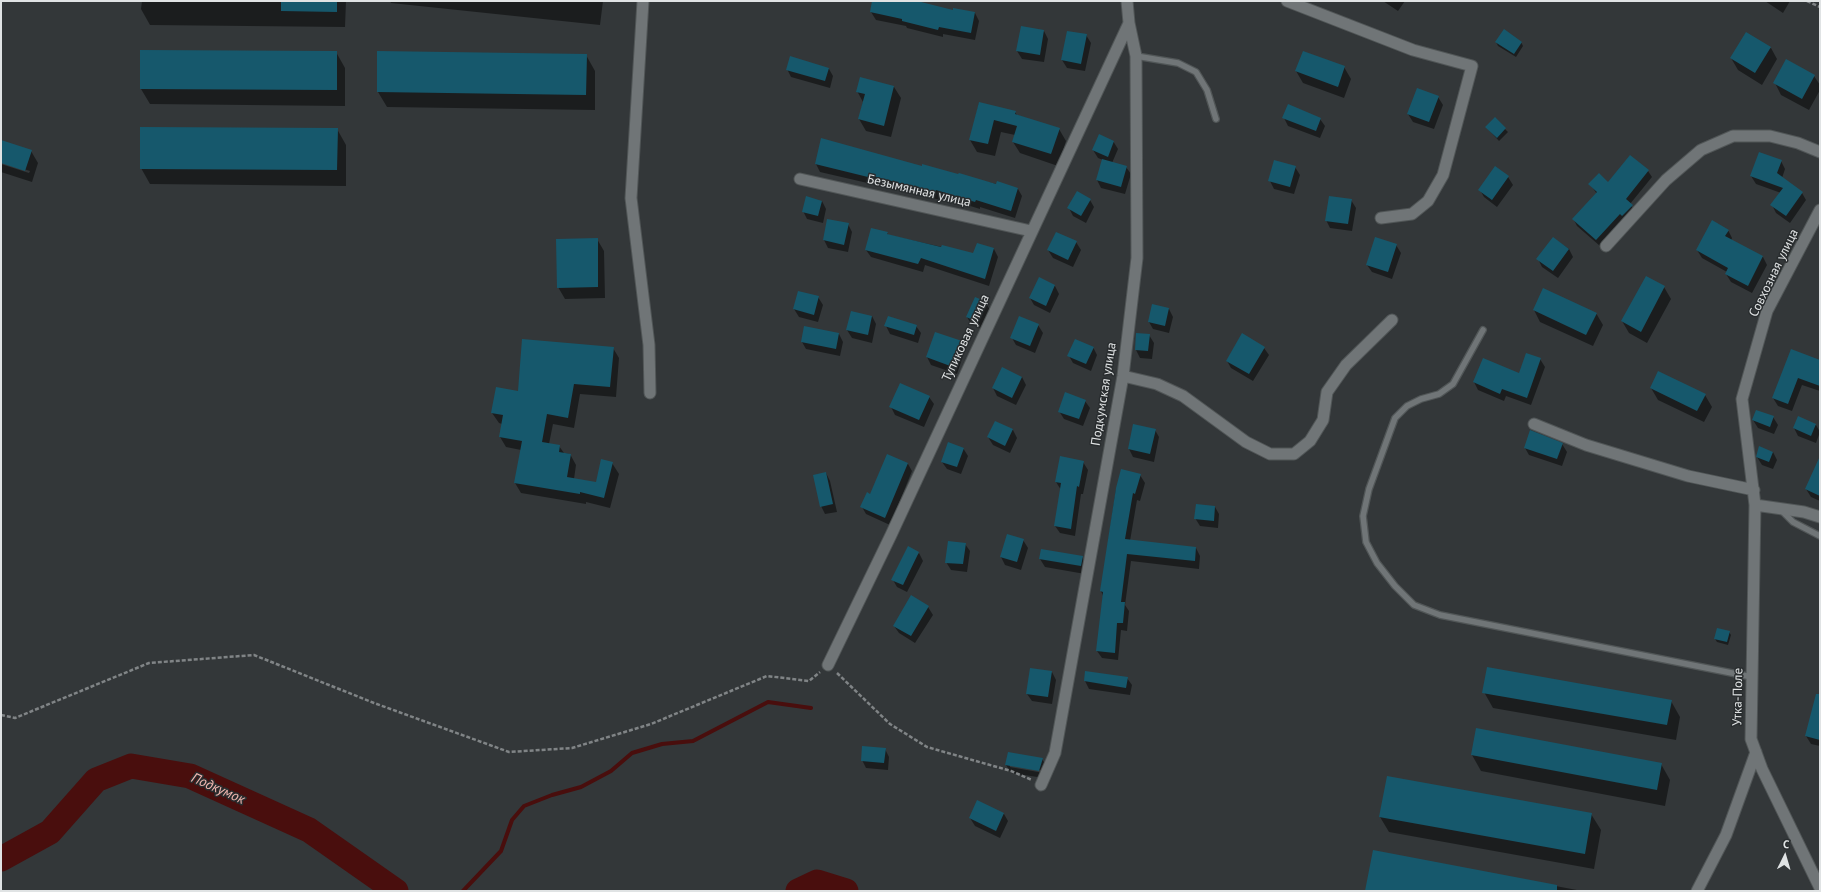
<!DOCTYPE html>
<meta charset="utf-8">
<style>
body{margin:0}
#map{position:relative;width:1821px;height:892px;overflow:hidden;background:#333739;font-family:"PT Sans",sans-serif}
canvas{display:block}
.frame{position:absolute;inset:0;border:2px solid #e0e3e4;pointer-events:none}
.north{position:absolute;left:1765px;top:836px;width:40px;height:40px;-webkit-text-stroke:3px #292d2f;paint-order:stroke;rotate:5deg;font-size:11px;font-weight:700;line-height:16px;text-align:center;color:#e0e3e4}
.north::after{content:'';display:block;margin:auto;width:14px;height:18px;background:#e0e3e4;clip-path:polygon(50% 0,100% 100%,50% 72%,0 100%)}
</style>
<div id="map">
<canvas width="1821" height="892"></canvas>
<div class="frame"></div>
<div class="north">С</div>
</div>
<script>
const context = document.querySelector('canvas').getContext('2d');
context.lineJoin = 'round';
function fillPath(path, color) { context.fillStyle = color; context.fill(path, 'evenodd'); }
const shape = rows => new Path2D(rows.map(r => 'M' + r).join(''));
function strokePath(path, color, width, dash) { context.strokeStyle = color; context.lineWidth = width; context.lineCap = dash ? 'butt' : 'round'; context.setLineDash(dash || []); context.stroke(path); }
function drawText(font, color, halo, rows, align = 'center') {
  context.font = font + ' "PT Sans",sans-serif'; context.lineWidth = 3; context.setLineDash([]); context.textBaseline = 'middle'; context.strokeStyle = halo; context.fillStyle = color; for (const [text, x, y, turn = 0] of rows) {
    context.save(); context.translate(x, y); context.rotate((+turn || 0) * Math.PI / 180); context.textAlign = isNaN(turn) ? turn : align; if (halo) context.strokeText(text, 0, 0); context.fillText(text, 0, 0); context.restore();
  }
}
fillPath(shape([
 [142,1,346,1,345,27,150,25,141,9],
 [390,1,603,1,600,25,391,3],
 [874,1,907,1,954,11,975,13,979,21,975,40,943,34,943,37,907,28,906,26,876,20,871,12],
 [1383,1,1405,1,1398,11],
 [1765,1,1790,1,1783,13],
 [1044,31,1048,39,1044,62,1022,59,1017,51],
 [1086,35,1091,43,1085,71,1067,68,1062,60],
 [1496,42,1521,42,1523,46,1516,57,1498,46],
 [1771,48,1777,59,1762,85,1738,70,1731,58],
 [336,52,345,68,345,106,150,104,141,89],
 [586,55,595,71,595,110,387,107,378,92],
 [1344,67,1351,79,1344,98,1303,83,1296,71],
 [787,69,829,69,833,76,830,88,791,77],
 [1814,76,1820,85,1820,90,1809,110,1781,95,1775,83],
 [894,87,901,98,891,137,866,131,859,119,863,102,857,91],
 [1438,97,1443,105,1434,129,1413,122,1408,114],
 [979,103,1015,112,1017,115,1059,129,1066,141,1058,166,1020,153,1013,142,1015,135,1001,132,995,156,977,152,970,140],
 [1284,118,1320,119,1325,126,1320,138,1288,126],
 [1495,119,1508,132,1499,141,1487,128],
 [337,129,346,145,346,186,150,184,141,168],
 [1,141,31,151,38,163,32,182,1,172,1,164,29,173,30,171,1,162],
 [1113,141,1118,149,1112,163,1126,167,1131,174,1125,194,1101,188,1097,180,1103,160,1098,158,1093,150],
 [1630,156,1648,171,1652,177,1630,204,1635,212,1624,219,1600,246,1577,226,1574,220,1597,194,1590,184,1608,183],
 [1781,161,1785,169,1782,178,1802,193,1806,200,1790,223,1776,213,1772,205,1781,193,1756,184,1751,176],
 [816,164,923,167,1018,189,1022,196,1015,218,980,207,980,209,941,197,940,200,877,183,876,185,820,172],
 [1295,167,1300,175,1294,194,1274,189,1270,181],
 [1508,177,1513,185,1497,207,1484,197,1480,190],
 [1090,200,1094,207,1086,223,1073,216,1069,208],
 [1351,200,1356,208,1352,231,1330,228,1326,220],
 [822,201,826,209,823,223,807,219,803,211],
 [828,220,848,224,852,232,848,252,828,248,824,240],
 [1728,230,1732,238,1731,241,1763,257,1767,265,1752,293,1731,282,1726,274,1727,272,1702,258,1697,250],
 [887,233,888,235,974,254,994,249,998,257,989,286,925,265,923,272,871,257,866,250],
 [1553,238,1569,249,1573,257,1558,278,1542,267,1538,259],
 [597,239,604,251,605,298,565,299,558,287],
 [1076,242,1081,250,1073,267,1053,258,1048,250],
 [1396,245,1401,253,1392,279,1372,272,1367,265],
 [1039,278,1055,286,1059,294,1050,313,1034,305,1030,298],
 [1664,287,1671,299,1647,343,1629,333,1622,321],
 [818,297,823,305,818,322,799,317,794,309],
 [986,303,990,310,982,329,971,324,967,317],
 [1169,309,1173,317,1169,333,1153,329,1149,322],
 [1534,310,1596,313,1603,325,1593,346,1540,322],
 [872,316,876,324,872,343,852,338,847,330],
 [1038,325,1043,333,1035,353,1016,345,1012,338],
 [886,326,916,326,921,333,918,343,890,334],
 [839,334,843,342,840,356,806,349,802,342],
 [1149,335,1154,343,1152,359,1140,358,1136,350],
 [961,342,965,350,957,374,931,365,927,357],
 [1093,347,1097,355,1091,371,1073,363,1069,356],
 [613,348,619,358,616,397,580,394,574,428,553,424,549,444,559,446,564,453,570,454,576,465,574,479,596,483,612,463,619,474,610,508,586,502,586,504,521,493,515,483,521,450,506,447,500,437,502,424,499,423,492,413,519,392],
 [1264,348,1269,355,1253,381,1231,368,1227,361],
 [1791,351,1820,361,1820,391,1802,385,1792,411,1778,406,1773,398],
 [1540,359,1545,367,1531,405,1506,396,1504,401,1478,390,1474,382,1520,375],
 [1022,377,1026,385,1016,405,997,396,993,388],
 [1651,388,1705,395,1712,407,1704,422,1658,400],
 [929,397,934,404,924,427,895,415,891,407],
 [1085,401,1090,408,1083,426,1064,419,1059,411],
 [1773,417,1778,425,1774,434,1758,428,1753,420],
 [996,422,1013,430,1017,438,1010,453,993,445,988,437],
 [1134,425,1155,430,1159,437,1154,462,1133,457,1129,449],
 [1816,425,1820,432,1816,443,1798,436,1794,428],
 [1562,444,1567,452,1562,466,1529,455,1525,448],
 [963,448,968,456,961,474,947,469,942,462],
 [1773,452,1777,460,1773,469,1762,465,1757,457],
 [888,455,908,464,912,471,890,525,866,514,862,507,870,495],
 [1083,462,1088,470,1083,494,1081,494,1075,536,1060,533,1055,526,1061,490,1056,482],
 [1820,470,1820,501,1811,497,1806,489],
 [826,473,830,481,837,512,825,514,821,506],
 [1140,475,1145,483,1140,501,1137,500,1130,541,1196,548,1200,556,1199,569,1131,561,1125,605,1129,611,1127,631,1121,630,1118,660,1102,658,1097,651,1103,596,1101,591,1116,489],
 [1215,507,1219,514,1218,528,1200,526,1195,518],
 [1023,540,1028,548,1021,570,1005,565,1001,557],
 [965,544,970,551,967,572,951,570,946,562],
 [919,553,923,561,907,592,897,587,893,580],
 [1082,557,1087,564,1085,574,1045,567,1040,559],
 [928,607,933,615,915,643,899,633,894,626],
 [1729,632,1731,635,1728,645,1717,642,1715,639],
 [1052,672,1056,680,1052,704,1032,701,1027,694],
 [1086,672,1127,678,1132,685,1130,695,1089,689,1085,681],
 [1484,692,1671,701,1680,717,1676,740,1493,708],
 [1820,715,1820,746,1811,744,1806,736],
 [885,749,889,757,888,770,866,768,862,760],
 [1472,755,1661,764,1670,780,1665,806,1481,771],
 [1042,759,1047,767,1044,778,1011,773,1006,765],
 [1010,765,1045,771,1044,773,1010,767],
 [1004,814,1008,821,1000,838,975,826,970,818],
 [1591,814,1601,830,1594,869,1389,832,1380,817],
 [1374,852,1577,890,1577,891,1366,891]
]), '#0007');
strokePath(shape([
 [463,891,501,851,512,820,524,806,552,795,581,787,611,771,632,753,662,744,693,741,768,702,811,708]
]), '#490e0d', 4);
strokePath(shape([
 [1,859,50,832,96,780,131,766,190,776,309,830,396,891],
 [798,891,817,882,846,891]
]), '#490e0d', 25);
fillPath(shape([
 [281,1,337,1,337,12,281,11],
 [872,1,917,1,953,10,953,8,975,12,971,33,939,27,938,30,902,21,902,19,870,12],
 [1021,26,1044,30,1040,55,1016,51],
 [1504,29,1522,42,1514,54,1495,42],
 [1067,31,1087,34,1081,64,1061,60],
 [1746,32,1771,47,1755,73,1730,58],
 [140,50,337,51,337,90,140,89],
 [377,51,587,54,586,95,377,92],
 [1303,51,1345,66,1338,87,1295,71],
 [790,56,829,68,825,81,786,70],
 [1786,59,1815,75,1802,99,1773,83],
 [860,77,894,86,884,126,858,119,865,94,856,92],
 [1417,88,1439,96,1429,122,1407,114],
 [979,102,1016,111,1015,114,1060,128,1051,154,1012,142,1017,126,994,120,988,144,969,140],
 [1288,104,1321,118,1316,131,1282,118],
 [1495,117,1506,128,1497,138,1485,127],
 [140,127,338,128,337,170,140,169],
 [1099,134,1114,141,1108,157,1092,150],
 [821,138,922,166,922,164,958,174,959,173,996,184,997,181,1018,188,1011,211,976,200,975,202,936,190,935,193,873,176,872,178,815,164],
 [1,140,32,150,25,171,1,163],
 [1759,152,1782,160,1777,173,1803,192,1786,216,1770,205,1783,188,1750,176],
 [1630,155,1649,170,1626,199,1633,205,1622,216,1620,214,1596,240,1572,219,1597,192,1588,184,1599,173,1608,182],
 [1102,159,1127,166,1121,187,1096,180],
 [1274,160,1296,166,1290,187,1268,181],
 [1495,166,1509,176,1492,200,1478,190],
 [1077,191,1091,199,1081,216,1067,208],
 [806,196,822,201,818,216,802,212],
 [1329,196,1352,199,1348,224,1325,221],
 [827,219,849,223,844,245,823,240],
 [1712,220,1729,230,1725,236,1763,256,1748,286,1725,274,1728,268,1696,250],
 [871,228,888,232,887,234,941,247,942,245,973,253,977,243,994,248,985,279,921,258,918,264,865,250],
 [1056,232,1077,241,1068,260,1047,250],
 [1375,237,1397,244,1388,272,1366,265],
 [1553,237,1569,249,1553,271,1536,259],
 [598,238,598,287,557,288,556,239],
 [1646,276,1665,286,1641,332,1621,321],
 [1039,277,1055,285,1046,306,1029,298],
 [1543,288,1597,313,1586,335,1533,310],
 [798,291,819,296,814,315,793,309],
 [975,297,987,302,978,322,966,317],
 [1152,304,1169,308,1165,326,1148,322],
 [851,311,872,316,868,335,846,330],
 [888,316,917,325,914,335,884,326],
 [1019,316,1039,324,1030,346,1010,338],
 [804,326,839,333,836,349,801,342],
 [935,332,962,341,953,367,926,357],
 [1136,333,1150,334,1148,351,1135,350],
 [1242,333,1265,347,1249,374,1226,361],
 [522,339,614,347,610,387,574,384,568,418,547,414,542,442,560,445,559,452,571,454,567,477,596,482,601,459,613,462,604,498,580,492,580,494,514,483,522,441,499,437,503,415,491,413,496,387,518,391],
 [1075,339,1094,347,1086,364,1067,356],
 [1791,349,1820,360,1820,386,1798,378,1788,404,1772,398],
 [1526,353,1541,358,1527,398,1502,389,1500,394,1473,382,1483,358,1519,373],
 [1002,367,1022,377,1012,398,992,388],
 [1658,371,1706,394,1697,411,1650,388],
 [900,383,930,396,919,420,889,407],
 [1065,392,1086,400,1079,419,1058,412],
 [1756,410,1774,416,1770,427,1752,420],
 [1798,416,1816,424,1811,436,1793,428],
 [995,421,1013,429,1005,446,987,437],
 [1133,424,1156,429,1150,454,1128,449],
 [1530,430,1563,443,1557,459,1524,448],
 [948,442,964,448,957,467,941,462],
 [1759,446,1773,452,1769,462,1756,457],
 [887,454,908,463,885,518,860,507,867,492,870,494],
 [1060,456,1084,461,1079,487,1077,486,1071,529,1054,526,1061,483,1055,482],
 [1820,456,1820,496,1805,489],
 [1121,469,1141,474,1135,494,1133,493,1125,539,1196,547,1195,561,1127,554,1121,602,1125,602,1123,623,1117,623,1115,653,1096,651,1103,592,1100,591,1116,488],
 [826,472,833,504,820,507,813,475],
 [1196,504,1215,506,1214,521,1194,519],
 [1007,534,1024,539,1017,562,1000,557],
 [948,541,966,543,963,564,945,563],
 [908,546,919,552,903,585,891,580],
 [1041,549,1083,556,1081,566,1039,559],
 [911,595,929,606,911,636,893,626],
 [1717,628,1730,631,1727,642,1714,639],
 [1487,667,1672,700,1667,725,1482,693],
 [1030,668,1052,671,1048,697,1026,694],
 [1085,671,1128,677,1126,688,1084,681],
 [1816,694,1820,694,1820,740,1805,736],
 [1476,728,1662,763,1657,790,1471,755],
 [862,746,886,748,884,763,861,761],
 [1008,752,1043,758,1039,771,1005,765],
 [1387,776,1592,813,1585,854,1379,817],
 [977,800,1004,813,996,831,969,818],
 [1373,850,1557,885,1557,891,1365,891]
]), '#16586c');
const lane = shape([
 [1136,56,1178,63,1196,72,1207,90,1216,119],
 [1483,330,1453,384,1439,394,1421,399,1407,406,1395,418,1369,489,1363,516,1366,542,1377,563,1395,586,1414,605,1440,615,1752,677],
 [1781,510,1793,522,1820,536]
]);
const street = shape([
 [643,1,631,198,649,345,650,393],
 [1287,1,1413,50,1472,66,1443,175,1428,201,1412,214,1381,218],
 [800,179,1031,231],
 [1820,210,1767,311,1742,399,1755,505,1751,739,1762,769,1820,888],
 [1606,246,1666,180,1701,150,1733,136,1770,136,1798,143,1820,152],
 [1123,376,1157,384,1183,396,1246,442,1270,454,1294,454,1310,441,1323,420,1327,392,1346,365,1392,320],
 [1534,424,1586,445,1688,476,1754,490],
 [1755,505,1804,512,1820,517],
 [828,665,891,535,1129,23],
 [1041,785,1055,753,1123,376,1137,258,1136,56,1129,23,1127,1],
 [1697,891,1726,835,1756,752]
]);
strokePath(lane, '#515657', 8);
strokePath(street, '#515657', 13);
strokePath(shape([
 [1807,1,1820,7],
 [837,673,890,724,927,747,1011,771,1032,780],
 [1,715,15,718,149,663,254,655,374,703,509,752,572,748,651,724,767,676,809,681,820,672]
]), '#808486', 2.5, [4, 2]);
strokePath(lane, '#707577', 5.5);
strokePath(street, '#707577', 11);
drawText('13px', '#e0e3e4', '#292d2f', [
 ["Безымянная улица",919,191,13],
 ["Совхозная улица",1774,273,-64],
 ["Тупиковая улица",966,338,-65],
 ["Подкумская улица",1104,394,-81],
 ["Утка-Поле",1738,697,-89]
]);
drawText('italic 14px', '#f3b7b0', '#292d2f', [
 ["Подкумок",218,789,24]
]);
</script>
